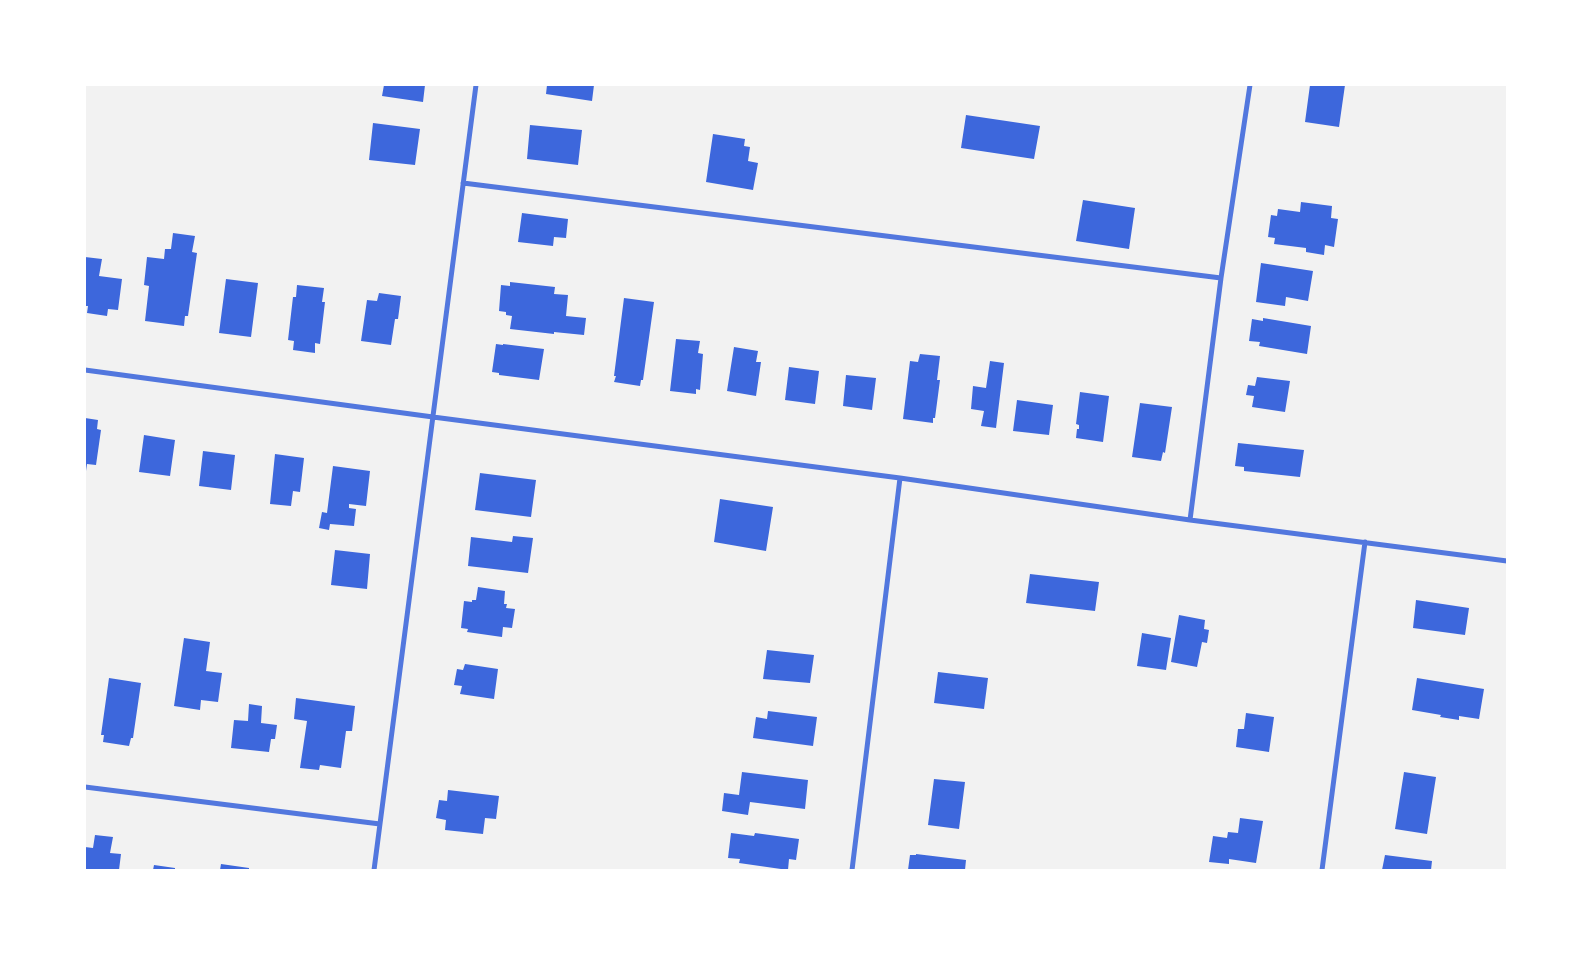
<!DOCTYPE html>
<style>
body{margin:0}
#map{position:relative;width:1592px;height:955px;overflow:hidden;background:#f2f2f2;font-family:Merriweather,serif}
canvas{display:block}
.frame{position:absolute;inset:0;border:86px solid #fff;pointer-events:none}
</style>
<div id="map">
<canvas width="1592" height="955"></canvas>
<div class="frame"></div>
</div>
<script>
const context = document.querySelector('canvas').getContext('2d');
context.lineJoin = 'round';
function fillPath(path, color) { context.fillStyle = color; context.fill(path, 'evenodd'); }
const shape = rows => new Path2D(rows.map(r => 'M' + r).join(''));
function strokePath(path, color, width, dash) { context.strokeStyle = color; context.lineWidth = width; context.lineCap = dash ? 'butt' : 'round'; context.setLineDash(dash || []); context.stroke(path); }
fillPath(shape([
 [384,85,425,85,423,102,382,96],
 [547,85,594,85,592,101,546,94],
 [1310,85,1345,85,1339,127,1305,122],
 [966,115,1040,126,1034,159,961,148],
 [373,123,420,129,415,165,369,160],
 [530,125,582,130,578,165,527,159],
 [713,134,745,139,744,146,750,147,748,161,758,163,753,190,706,182],
 [1083,200,1135,208,1129,249,1076,241],
 [1301,202,1332,206,1331,218,1338,219,1334,247,1325,245,1324,255,1306,252,1306,248,1274,244,1275,238,1268,237,1271,215,1277,216,1278,209,1300,212],
 [522,213,568,219,566,238,554,237,553,246,518,242],
 [173,233,195,236,192,252,197,253,188,316,185,316,184,326,145,321,149,286,144,285,147,257,164,259,165,249,171,249],
 [85,257,102,259,99,276,122,279,118,310,108,309,107,316,87,313,88,306,85,306],
 [1261,263,1313,271,1308,301,1286,297,1285,306,1256,302],
 [226,279,258,283,251,337,219,333],
 [510,282,555,287,554,294,568,295,566,316,586,318,584,335,554,332,554,334,510,329,512,316,506,315,506,312,499,311,501,285,510,286],
 [297,285,324,288,322,302,325,302,320,344,315,343,315,353,293,350,294,341,288,340,293,297,296,297],
 [379,293,401,296,398,319,395,319,391,345,361,341,367,300,377,301],
 [624,298,654,302,643,380,641,380,640,386,614,382,616,376,614,376],
 [1263,318,1311,326,1307,354,1259,346,1260,342,1249,341,1252,319,1263,321],
 [676,339,700,341,698,353,703,354,700,390,696,389,696,394,670,391],
 [496,344,503,345,503,344,544,349,539,380,499,375,499,373,492,372],
 [734,347,758,351,756,362,761,362,756,396,727,391],
 [920,354,940,356,937,380,940,380,935,418,933,418,933,423,903,419,910,361,918,362],
 [990,361,1004,363,996,428,981,426,984,411,971,409,973,386,986,388],
 [789,367,819,371,815,404,785,400],
 [846,375,876,378,872,410,843,406],
 [1257,377,1290,381,1285,412,1252,407,1254,396,1246,395,1248,385,1255,386],
 [1080,392,1109,396,1103,442,1076,438,1077,429,1079,429,1079,425,1076,424],
 [1017,400,1053,405,1049,435,1013,431],
 [1140,403,1172,407,1165,453,1163,452,1161,461,1132,457],
 [85,418,98,420,97,429,101,430,96,465,87,464,86,471,85,471],
 [144,435,175,440,170,476,139,472],
 [1238,443,1304,450,1300,477,1244,471,1244,467,1235,466],
 [203,451,235,455,231,490,199,486],
 [275,454,304,458,300,492,293,491,291,506,270,504],
 [333,466,370,471,366,506,349,504,349,508,356,509,354,526,330,524,329,530,319,528,322,512,327,513],
 [480,473,536,480,531,517,475,510],
 [720,499,773,507,766,551,714,542],
 [513,536,533,538,528,573,468,566,471,537,512,542],
 [335,550,370,554,367,589,331,585],
 [1030,574,1099,582,1095,611,1026,603],
 [478,587,505,591,504,604,507,604,506,608,515,609,512,628,503,627,502,637,467,632,468,629,461,628,464,601,472,602,472,600,476,600],
 [1416,600,1469,608,1465,635,1413,628],
 [1179,615,1205,620,1204,629,1209,630,1207,643,1202,642,1197,667,1171,662],
 [1142,633,1171,638,1166,670,1137,666],
 [184,638,210,642,206,671,222,673,218,702,201,700,200,710,174,706],
 [767,650,814,655,810,683,763,679],
 [465,664,498,669,494,699,460,694,462,686,454,685,457,669,463,670],
 [938,672,988,678,984,709,934,703],
 [109,678,141,683,133,738,131,738,129,746,103,742,104,735,101,735],
 [1417,678,1484,689,1479,719,1459,716,1459,720,1440,717,1441,715,1412,710],
 [296,698,355,706,352,731,346,731,341,768,320,765,319,770,300,768,307,721,294,719],
 [249,704,262,706,261,723,277,725,275,739,271,739,269,752,231,748,234,720,248,721],
 [768,711,817,717,813,746,753,738,756,717,767,719],
 [1246,713,1274,717,1269,752,1236,747,1238,729,1244,729],
 [742,772,808,780,805,809,750,802,748,815,722,811,724,793,739,795],
 [1404,772,1436,777,1427,834,1395,829],
 [934,779,965,782,959,829,928,825],
 [448,790,499,796,496,819,485,818,483,834,445,830,446,820,436,818,439,800,447,801],
 [1240,818,1263,821,1256,863,1229,859,1229,864,1209,862,1213,836,1227,838,1228,832,1238,833],
 [731,833,754,836,755,833,799,839,796,860,789,859,788,870,739,863,740,859,728,858],
 [95,835,113,837,110,853,121,854,119,870,85,870,85,847,93,848],
 [916,854,966,860,965,870,908,870,910,855,916,855],
 [1385,855,1432,861,1431,870,1382,870],
 [221,864,249,868,249,870,220,870],
 [154,865,175,868,175,870,153,870]
]), '#3d67dc');
strokePath(shape([
 [463,183,1221,278],
 [85,370,433,417,900,478,1190,520,1507,561],
 [1190,520,1221,278,1250,85],
 [85,787,380,824],
 [374,870,476,85],
 [852,870,900,478],
 [1322,870,1365,542]
]), '#5277de', 5);
</script>
